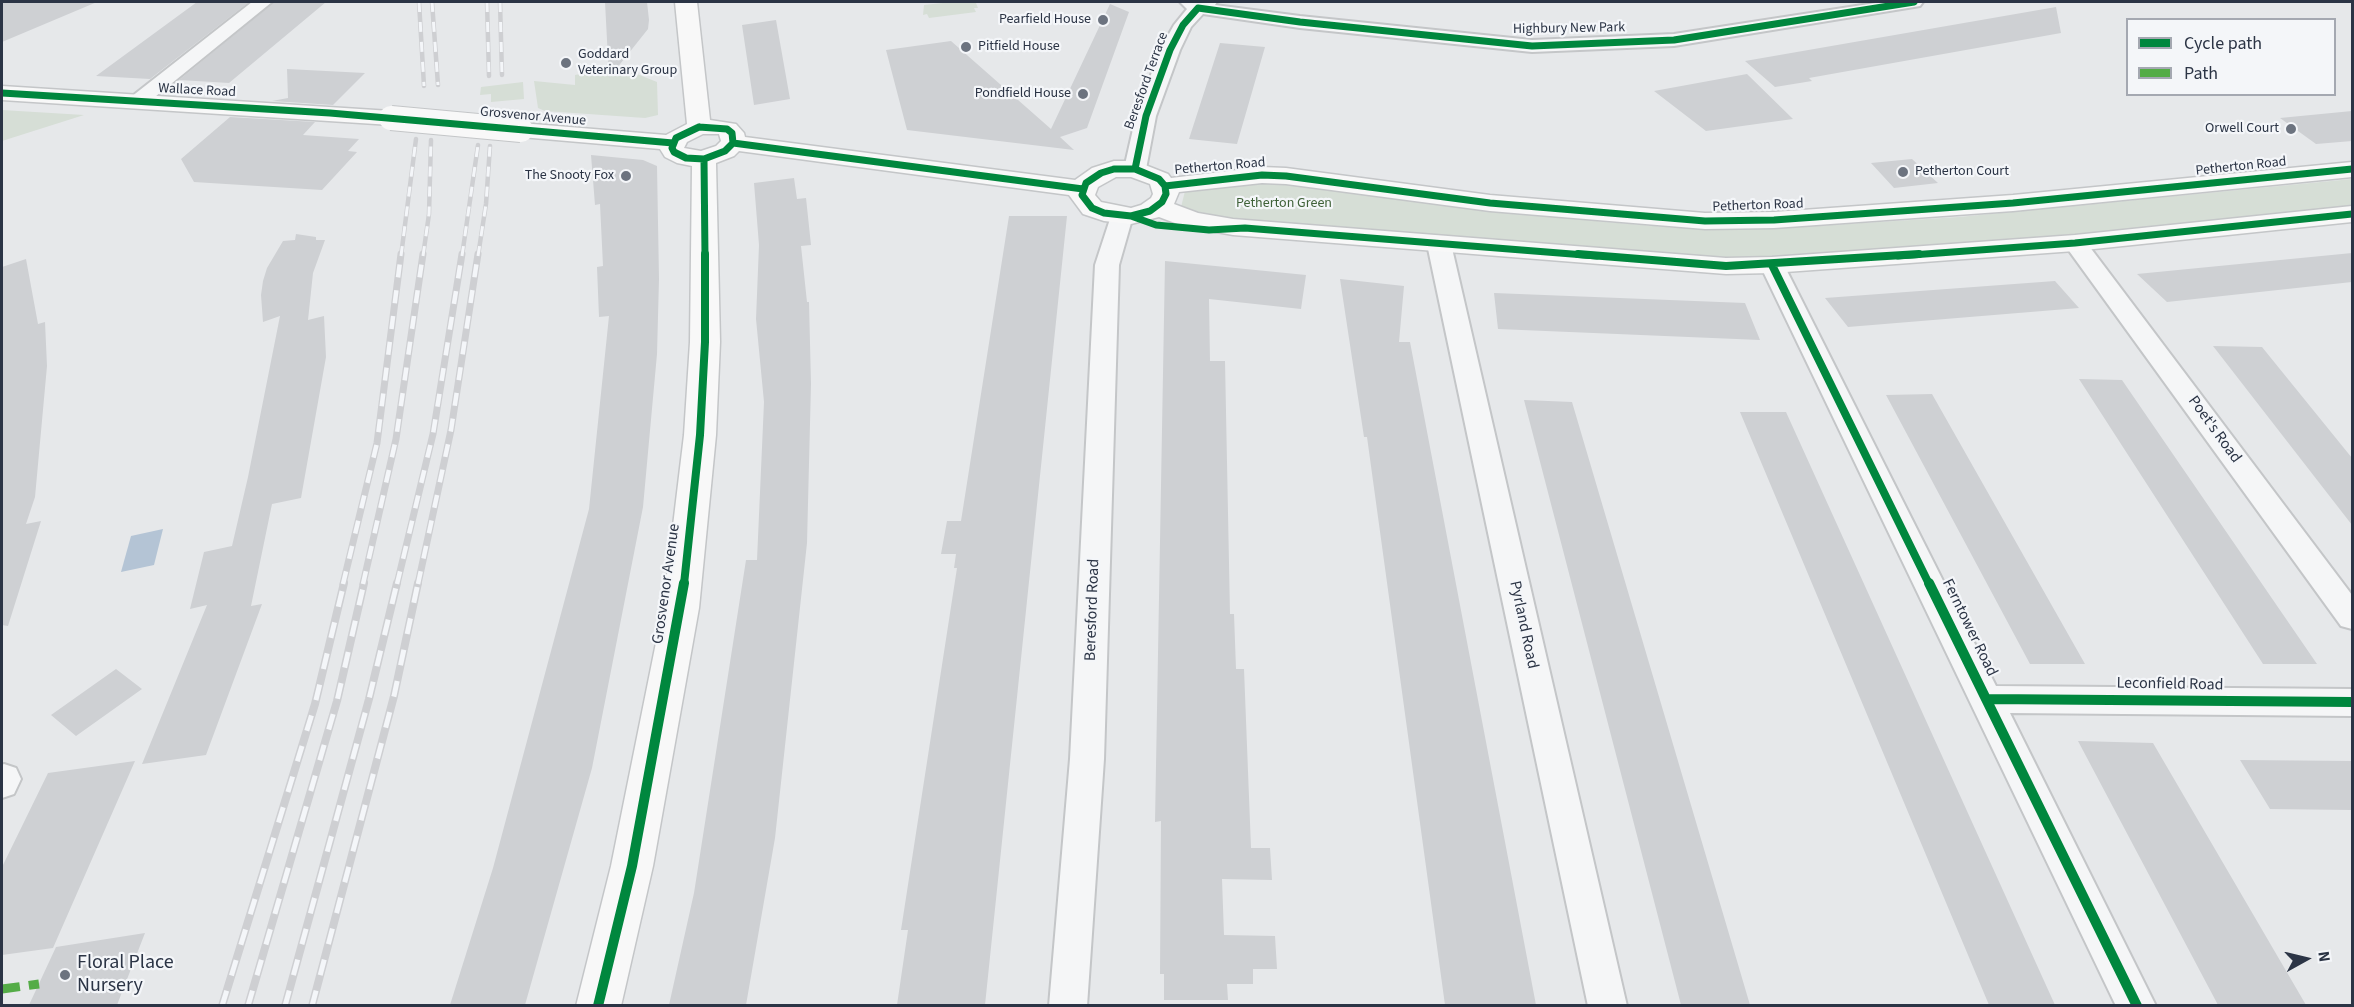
<!DOCTYPE html>
<style>
body{margin:0}
#map{position:relative;width:2354px;height:1007px;overflow:hidden;background:#e6e8ea;font-family:"Source Sans 3",sans-serif}
canvas{display:block}
.frame{position:absolute;inset:0;border:3px solid #2b3445;pointer-events:none}
.legend{position:absolute;left:2126px;top:18px;width:210px;height:78px;box-sizing:border-box;background:#f4f6f9;border:2px solid #a4a8b1;margin:0;padding:8px 10px;list-style:none;font-size:18px;color:#2b3445}
.legend li{display:flex;align-items:center;gap:12px;height:30px}
.legend b{width:30px;border:2px solid #a4a8b1}
.north{position:absolute;left:2276px;top:929px;width:60px;height:60px;-webkit-text-stroke:4px #f4f6f9;paint-order:stroke;rotate:82deg;font-size:16px;font-weight:700;line-height:24px;text-align:center;color:#2b3445}
.north::after{content:'';display:block;margin:auto;width:21px;height:27px;background:#2b3445;clip-path:polygon(50% 0,100% 100%,50% 72%,0 100%)}
</style>
<div id="map">
<canvas width="2354" height="1007"></canvas>
<div class="frame"></div>
<ul class="legend">
<li><b style="height:8px;background:#00873e"></b>Cycle path</li>
<li><b style="height:8px;background:#54ac47"></b>Path</li>
</ul>
<div class="north">N</div>
</div>
<script>
const context = document.querySelector('canvas').getContext('2d');
context.lineJoin = 'round';
function fillPath(path, color) { context.fillStyle = color; context.fill(path, 'evenodd'); }
const shape = rows => new Path2D(rows.map(r => 'M' + r).join(''));
function strokePath(path, color, width, dash) { context.strokeStyle = color; context.lineWidth = width; context.lineCap = dash ? 'butt' : 'round'; context.setLineDash(dash || []); context.stroke(path); }
function drawText(font, color, halo, rows, align = 'center') {
  context.font = font + ' "Source Sans 3",sans-serif'; context.lineWidth = 4.5; context.setLineDash([]); context.textBaseline = 'middle'; context.strokeStyle = halo; context.fillStyle = color; for (const [text, x, y, turn = 0] of rows) {
    context.save(); context.translate(x, y); context.rotate((+turn || 0) * Math.PI / 180); context.textAlign = isNaN(turn) ? turn : align; if (halo) context.strokeText(text, 0, 0); context.fillText(text, 0, 0); context.restore();
  }
}
fillPath(shape([
 [952,2,972,2,976,3,978,8,974,8,976,12,929,18,927,14,923,15,924,5],
 [599,70,637,74,657,82,658,115,645,118,545,111,538,108,534,81,575,85,575,75],
 [523,82,524,99,491,102,491,94,480,95,481,87],
 [2,110,84,115,2,141],
 [2352,179,2352,208,2140,231,1761,259,1723,260,1209,219,1181,207,1185,191,1264,180,1606,222,1680,228,1782,228,1959,217]
]), '#d6ded6');
fillPath(shape([
 [163,529,154,565,121,572,131,536]
]), '#b4c4d5');
fillPath(shape([
 [2,2,97,2,2,42],
 [197,2,249,2,150,79,96,76],
 [274,2,326,2,229,83,179,80],
 [605,2,647,2,649,20,648,29,609,78],
 [1110,4,1129,12,1087,128,1060,137,1074,150,907,130,886,50,951,41,1051,129],
 [2056,7,2061,33,1809,78,1812,81,1775,87,1745,61],
 [776,20,790,99,754,105,742,25],
 [1220,43,1265,47,1237,144,1189,139],
 [287,69,365,73,333,105,272,101,288,98],
 [1747,74,1793,119,1706,131,1654,91],
 [2352,111,2352,141,2316,144,2280,118],
 [230,117,315,122,303,135,359,139,348,151,357,152,322,190,194,182,181,159],
 [591,155,643,160,657,166,659,279,657,354,643,507,592,768,525,1005,450,1005,493,868,589,509,609,316,599,317,597,267,603,266,600,204,595,205],
 [1912,159,1938,183,1894,188,1871,163],
 [794,178,797,199,806,198,811,245,801,246,807,302,809,302,811,384,807,543,775,838,746,1005,669,1005,694,893,746,560,757,560,764,402,756,319,759,245,754,183],
 [1009,216,1067,216,985,1005,897,1005,908,930,901,930,957,568,954,568,956,554,941,554,947,521,961,521],
 [296,234,316,237,316,240,325,240,313,273,308,320,324,316,326,357,301,498,272,504,251,606,262,604,206,755,142,764,207,605,190,609,204,552,232,546,248,477,280,316,263,322,261,295,263,281,267,268,283,241,295,240],
 [2352,253,2352,282,2167,302,2137,274],
 [26,259,38,324,45,322,47,366,35,497,26,524,41,521,8,626,2,625,2,267],
 [1165,261,1306,275,1301,309,1209,299,1210,361,1225,361,1230,614,1234,614,1236,669,1244,669,1251,848,1270,848,1272,880,1222,879,1224,935,1275,936,1277,969,1253,969,1253,984,1227,984,1228,1000,1164,1000,1164,974,1160,974,1161,821,1155,822],
 [1340,279,1404,286,1399,342,1410,342,1536,1005,1445,1005,1367,437,1364,437],
 [2055,281,2079,308,1848,327,1825,298],
 [1494,293,1745,303,1760,340,1498,329],
 [2213,346,2262,347,2352,458,2352,525],
 [2079,379,2122,380,2317,664,2263,664],
 [1932,394,2085,664,2030,664,1886,395],
 [1524,400,1572,402,1750,1005,1681,1005],
 [1740,412,1786,412,2055,1005,1989,1005],
 [116,669,142,689,76,736,51,715],
 [2078,741,2153,743,2306,1005,2218,1005],
 [2240,760,2352,761,2352,810,2270,809],
 [135,761,53,948,2,955,2,867,48,773],
 [145,933,117,1005,29,1005,56,947]
]), '#ced0d3');
const street = shape([
 [252,2,272,2,145,105,131,105,128,101,131,97,252,2],
 [1180,2,1217,2,1215,5,1300,16,1532,40,1674,34,1882,2,1923,2,1920,6,1914,7,1674,46,1532,52,1300,28,1203,14,1191,27,1180,50,1156,116,1146,169,1143,174,1135,175,1127,174,1124,169,1136,116,1160,50,1174,25,1187,9,1180,2],
 [1122,209,1130,211,1133,216,1119,265,1104,759,1087,1006,1049,1006,1070,759,1095,265,1111,216,1114,211,1122,209],
 [2075,236,2083,238,2352,595,2352,629,2341,626,2067,248,2063,243,2067,238,2075,236],
 [1439,237,1447,239,1451,244,1627,1006,1588,1006,1427,244,1431,239,1439,237],
 [1772,258,1780,260,1784,265,1996,686,2352,689,2352,716,2010,713,2156,1006,2116,1006,1760,265,1764,260,1772,258],
 [4,764,16,768,21,779,14,794,2,798,2,765,4,764]
]);
const secondary = shape([
 [675,2,697,2,710,120,736,124,744,133,745,137,1075,180,1092,168,1114,161,1135,161,1168,174,1171,178,1262,167,1286,168,1490,195,1705,213,1774,212,2013,195,2352,162,2352,177,2013,211,1774,228,1705,229,1490,211,1286,184,1262,183,1179,192,1174,204,1198,213,1233,219,1726,258,1772,257,2075,235,2352,206,2352,222,2075,251,1772,273,1726,274,1233,235,1183,226,1159,217,1131,224,1104,221,1083,214,1069,195,739,151,734,156,716,163,720,342,716,435,699,608,653,866,621,1006,576,1006,611,866,663,608,684,435,690,342,692,166,677,163,665,157,660,149,521,137,512,135,509,130,512,125,521,123,666,135,687,124,675,2],
 [703,134,719,134,721,141,716,146,701,151,684,148,687,142,703,134],
 [1116,177,1131,177,1150,184,1153,194,1151,198,1141,205,1131,208,1101,202,1095,195,1098,187,1116,177],
 [2,86,391,111,399,113,403,118,399,123,391,125,2,100,2,86]
]);
strokePath(street, '#c4c6c8', 4);
strokePath(secondary, '#c4c6c8', 3);
fillPath(street, '#f5f6f7');
fillPath(secondary, '#f8f8f8');
const railFar2 = shape([
 [419,2,424,86],
 [432,2,438,85],
 [487,2,489,76],
 [500,2,502,75],
 [401,256,416,139],
 [423,256,429,214,431,140],
 [462,256,478,145],
 [478,256,486,204,490,146]
]);
const railFar1 = shape([
 [343,584,377,443,401,254],
 [363,584,396,439,423,254],
 [397,584,433,434,462,254],
 [418,584,451,430,478,254]
]);
const rail = shape([
 [222,1006,315,704,344,583],
 [248,1006,337,701,364,583],
 [285,1006,369,699,397,583],
 [312,1006,394,696,418,583]
]);
strokePath(railFar2, '#cecfd2', 4.5);
strokePath(railFar1, '#cecfd2', 7);
strokePath(rail, '#cecfd2', 8);
strokePath(railFar2, '#f4f6f9', 3, [10]);
strokePath(railFar1, '#f4f6f9', 4.5, [13]);
strokePath(rail, '#f4f6f9', 5, [16]);
const secondaryBridge = shape([
 [391,118,521,130]
]);
strokePath(secondaryBridge, '#c4c6c8', 26, []);
strokePath(secondaryBridge, '#f8f8f8', 24);
strokePath(shape([
 [2,989,39,984]
]), '#54ac47', 9, [18, 9]);
strokePath(shape([
 [2,93,330,113,673,143],
 [699,127,727,129,732,133,733,143,725,151,704,159,686,158,674,152,672,148,676,138,699,127],
 [733,143,1083,189],
 [704,159,705,256],
 [1114,169,1135,169,1159,179,1165,186,1166,194,1162,202,1150,211,1131,216,1104,213,1092,208,1082,195,1086,183,1101,173,1114,169],
 [1135,169,1146,116,1170,50,1183,25,1198,8,1300,22,1532,46,1674,40,1914,2],
 [1165,186,1262,175,1286,176,1490,203,1705,221,1774,220,2013,203,2352,169],
 [1131,216,1156,225,1209,230,1245,228,1597,256],
 [1898,256,2075,243,2352,214]
]), '#00873e', 7);
strokePath(shape([
 [1578,254,1726,266,1919,254],
 [1772,265,1929,584],
 [684,584,700,435,705,342,705,254]
]), '#00873e', 8);
strokePath(shape([
 [1929,583,2137,1006],
 [1988,699,2352,702],
 [598,1006,632,866,684,583]
]), '#00873e', 10);
for (const [x, y, r, color] of [
 [1103,20,6,"#6c737f"],
 [966,47,6,"#6c737f"],
 [566,63,6,"#6c737f"],
 [1083,94,6,"#6c737f"],
 [2291,129,6,"#6c737f"],
 [1903,172,6,"#6c737f"],
 [626,176,6,"#6c737f"],
 [65,975,6,"#6c737f"]
]) { const dot = new Path2D(); dot.arc(x, y, r, 0, 2 * Math.PI); context.fillStyle = color; context.fill(dot); strokePath(dot, '#f4f6f9', 2); }
drawText('14px', '#2b3445', '#f4f6f9', [
 ["Pearfield House",1091,20],
 ["Pitfield House",978,47,"left"],
 ["Goddard",578,55,"left"],
 ["Veterinary Group",578,71,"left"],
 ["Pondfield House",1071,94],
 ["Orwell Court",2279,129],
 ["Petherton Court",1915,172,"left"],
 ["The Snooty Fox",614,176]
], 'right');
drawText('14px', '#2b3445', '#f4f6f9', [
 ["Highbury New Park",1569,29,-1],
 ["Beresford Terrace",1147,81,-70],
 ["Wallace Road",197,91,3],
 ["Grosvenor Avenue",533,117,5],
 ["Petherton Road",1220,167,-5],
 ["Petherton Road",2241,167,-6],
 ["Petherton Road",1758,206,-2]
]);
drawText('14px', '#3f6138', '#f4f6f9', [
 ["Petherton Green",1284,204]
]);
drawText('16px', '#2b3445', '#f4f6f9', [
 ["Poet's Road",2214,430,54],
 ["Grosvenor Avenue",667,584,-82],
 ["Beresford Road",1093,610,-88],
 ["Pyrland Road",1523,625,78],
 ["Ferntower Road",1969,628,64],
 ["Leconfield Road",2170,685,1]
]);
drawText('20px', '#2b3445', '#f4f6f9', [
 ["Floral Place",77,964],
 ["Nursery",77,987]
], 'left');
</script>
